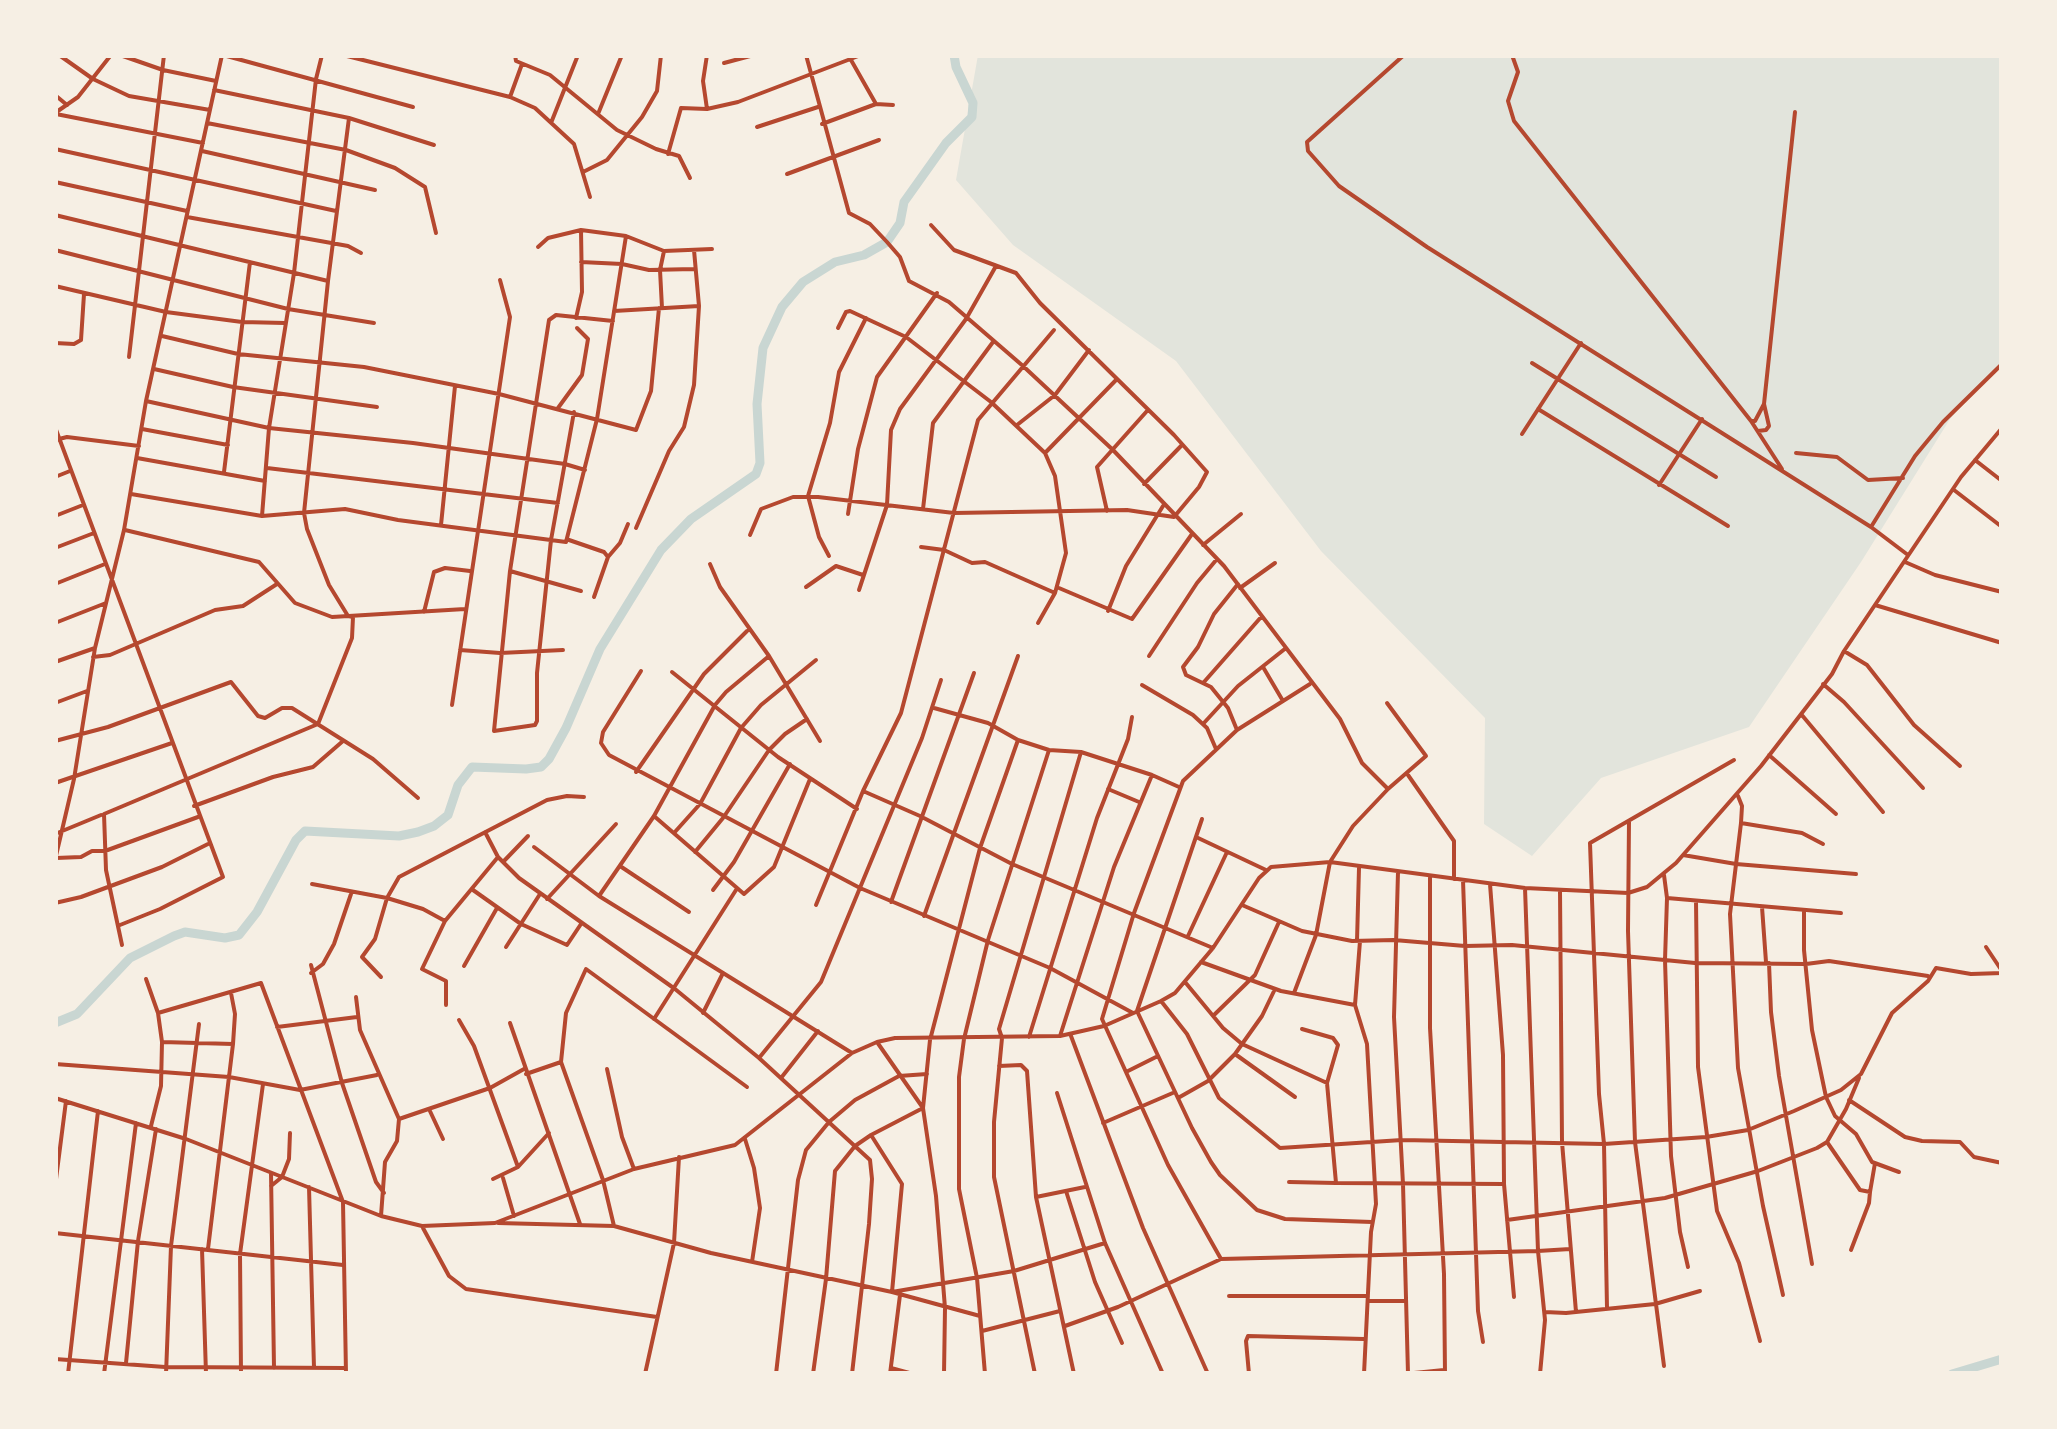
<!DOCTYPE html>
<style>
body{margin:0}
#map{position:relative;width:2057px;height:1429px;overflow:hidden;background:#f6efe4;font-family:Manrope,sans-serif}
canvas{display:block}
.frame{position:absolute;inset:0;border:58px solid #f6efe4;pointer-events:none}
</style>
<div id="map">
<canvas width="2057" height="1429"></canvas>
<div class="frame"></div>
</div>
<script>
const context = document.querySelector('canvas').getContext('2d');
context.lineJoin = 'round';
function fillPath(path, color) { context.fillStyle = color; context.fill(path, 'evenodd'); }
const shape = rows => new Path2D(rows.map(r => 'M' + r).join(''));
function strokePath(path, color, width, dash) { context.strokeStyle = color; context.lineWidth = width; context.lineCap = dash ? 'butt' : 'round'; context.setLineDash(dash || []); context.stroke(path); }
fillPath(shape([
 [978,55,2002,55,2002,361,1950,419,1861,562,1749,727,1601,778,1532,856,1484,824,1485,718,1321,551,1176,361,1013,245,956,180]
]), '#e2e4dc');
strokePath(shape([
 [55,1023,77,1014,130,958,174,936,185,932,225,938,239,935,257,912,296,840,305,831,399,836,418,832,434,826,448,815,458,785,472,767,526,769,541,767,549,759,566,728,600,649,661,550,691,519,756,474,760,463,757,404,763,348,782,307,803,282,835,262,864,255,887,242,900,223,904,202,946,143,972,117,973,103,956,67,954,55],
 [1952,1374,2002,1359]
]), '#c9d6d2', 9);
strokePath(shape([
 [59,55,93,79,129,96,210,110],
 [120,55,163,70,216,81],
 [223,55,413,107],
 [343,55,510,97,535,108,574,144,590,197],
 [463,55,464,55],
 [515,55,516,61,550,75,617,130,656,149,679,156,690,178],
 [707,55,703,81,707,109],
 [806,55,849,213,870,224,887,242,900,257,909,281,949,302,1023,366,1113,450,1224,566,1340,719,1362,763,1388,789,1353,826,1330,862,1316,935,1294,993],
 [1404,55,1307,142,1308,151,1339,186,1427,247,1871,527,1908,555],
 [1512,55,1518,72,1508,101,1514,121,1751,421,1782,469],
 [851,60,876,104],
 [724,63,754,55],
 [214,90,349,118,434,145],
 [55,95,67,105],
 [510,97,522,64],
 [56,114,203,143],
 [598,114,622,55],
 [207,123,346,150,395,168,425,187,436,233],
 [551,123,578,55],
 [822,124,876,104,893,105],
 [757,127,818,107],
 [55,149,336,211],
 [202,151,375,190],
 [668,154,681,108,707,109,738,102,861,55],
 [583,172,607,160,642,117,657,91,661,55],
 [787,174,879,140],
 [55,182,187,211],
 [55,215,328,281],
 [187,217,348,246,361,253],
 [538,247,548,238,581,230,626,236,664,251,712,249],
 [55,250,288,309,374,323],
 [581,262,622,264,649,270,694,269],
 [55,286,166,312,242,322,285,323],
 [662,308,660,270,664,251],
 [614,311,699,306],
 [576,318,582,292,581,230],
 [838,328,846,312,850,311,906,337,991,402,1045,453,1055,476,1066,553,1055,593,1038,623],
 [162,336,238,354,364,367,499,394,636,430,651,391,659,308],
 [55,343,74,344,81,340,84,294],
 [129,357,164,55],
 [1532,363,1716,477],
 [154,369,233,387,377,407],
 [146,401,269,428,413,443,565,464,585,470],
 [558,408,582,375,588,339,577,328],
 [1538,409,1728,526],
 [574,412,551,540,537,673,537,721,535,725,494,731,510,571,549,320,556,315,613,321],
 [1751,421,1755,421,1764,404],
 [1017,425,1055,395,1089,350],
 [55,427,223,877,160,909,120,925],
 [142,429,228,445],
 [1758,431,1766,430,1769,426,1764,404,1795,112],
 [1522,434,1581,343],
 [55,440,67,437,139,446],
 [1045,453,1117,379],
 [1796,453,1837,457,1868,480,1903,478],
 [137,458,265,481],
 [1975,460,2002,481],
 [267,468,558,503],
 [224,472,250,262],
 [55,477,70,471],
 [1144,484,1181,446],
 [1659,485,1702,419],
 [1954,490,2002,527],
 [131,494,262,516,345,509,398,520,566,542,597,419,626,236],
 [923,509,933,423,993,342],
 [1107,511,1097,467,1147,411],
 [848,514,858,449,877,377,937,293],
 [55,516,83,505],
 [262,516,269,428,294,273,316,79,322,55],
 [441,525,455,386],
 [1871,527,1915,456,1943,422,2002,364],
 [636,528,669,451,684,427,694,385,699,306,694,250],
 [125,530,259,562,295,603,332,617,465,609],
 [750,535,761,509,793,497,818,497,954,513,1127,510,1174,517,1199,487,1207,472,1174,435,1040,303,1016,273,954,250,931,225],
 [569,540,604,552,608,557],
 [1203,545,1241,514],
 [921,547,944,550,972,563,985,562,1055,593],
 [55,548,94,533],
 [829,556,819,537,808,496,830,423,839,372,866,318],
 [1905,562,1935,575,2002,592],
 [710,564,720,587,769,656,820,741],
 [510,571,581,591],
 [55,584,105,564],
 [806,587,836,566,863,575],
 [1059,588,1132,619,1192,534],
 [1240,588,1275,563],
 [859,590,887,505,891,430,900,409,966,319,996,266],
 [594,597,608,557,620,543,628,524],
 [1875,605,2002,643],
 [1108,611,1126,566,1163,506],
 [424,612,434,572,445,568,470,571],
 [55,623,106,603],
 [460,650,500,653,563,650],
 [1844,651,1867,665,1914,725,1960,766],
 [1149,656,1197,583,1217,559],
 [93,657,110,655,215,610,243,606,277,584],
 [55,662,95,648],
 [1263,667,1283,701],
 [641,671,603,732,601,743,609,755,860,888,1050,968,1133,1013],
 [672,672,778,757,857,809],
 [1204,682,1262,616],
 [1823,684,1844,702,1923,788],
 [1142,685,1193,715,1207,728,1216,749],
 [55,703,87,691],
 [1387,703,1426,756,1388,789],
 [452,705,510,317,500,280],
 [934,708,988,723,1018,740,1049,750,1081,752,1152,775,1179,787],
 [1801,714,1883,812],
 [1203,724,1238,686,1286,648],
 [1237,730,1228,708,1211,687,1186,675,1183,667,1198,647,1214,614,1238,584],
 [55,741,108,727,231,682,258,716,265,718,282,708,292,708,373,759,418,798],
 [1769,755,1836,814],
 [636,772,704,674,747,631],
 [1408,775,1454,841,1454,879],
 [55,783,172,743],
 [1108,789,1139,802],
 [863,791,920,816,1012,864,1213,948],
 [1738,796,1742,806,1741,823,1730,914,1738,1068,1763,1206,1783,1295],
 [194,806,273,777,313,767,343,741],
 [654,816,744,894,774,867,810,779],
 [1202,819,1137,1011,1192,1128,1211,1162,1220,1175,1257,1210,1285,1219,1372,1222],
 [1629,821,1628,931,1635,1142,1664,1366],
 [1741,823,1802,833,1823,844],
 [485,832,498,857,519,878,675,989,759,1058,870,1160,872,1179,869,1224,852,1374],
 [674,833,700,804,741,728,761,705,816,660],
 [55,834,101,815],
 [1196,837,1266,870],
 [534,847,599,896,852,1053],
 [695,852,723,818,769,750,785,734,807,719],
 [1683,855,1736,864,1856,874],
 [56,858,81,857,92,851,105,851,198,817],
 [55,860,74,779,95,648,124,530,146,401,222,55],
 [503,862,528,836],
 [620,866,689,912],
 [1398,872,1394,1017,1403,1184,1408,1374],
 [1664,875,1667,898,1665,960,1671,1156,1680,1232,1688,1267],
 [1430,876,1430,1028,1444,1274,1445,1374],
 [1463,880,1478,1311,1483,1342],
 [312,884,387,898,423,909,445,921],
 [1490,884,1503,1055,1504,1184,1514,1297],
 [473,890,521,924,567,945,581,924],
 [713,890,734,862,790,764],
 [1560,890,1562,1142,1576,1312],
 [599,896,654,816,715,705,726,692,769,656],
 [1667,898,1841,913],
 [547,899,616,824],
 [1696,901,1698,1067,1717,1211,1739,1263,1760,1341],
 [891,902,974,673],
 [55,903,81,897,162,867,208,844],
 [816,905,863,791,901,713,978,420,1054,330],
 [1242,905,1302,931,1352,941,1394,940,1465,946,1512,945,1695,963,1806,964,1829,961,1928,976],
 [1762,907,1766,962],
 [1804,910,1804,950,1812,1030,1826,1097,1835,1116,1856,1134,1872,1162,1899,1172],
 [924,916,1018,656],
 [1188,936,1227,852],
 [1357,941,1359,868],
 [1360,941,1355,1005,1367,1044,1376,1204,1371,1232,1364,1374],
 [122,945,106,870,104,814,318,724,352,638,353,617,348,616,329,585,307,529,304,513,328,281,349,118],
 [506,947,540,894],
 [1986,947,2002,971],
 [1201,962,1281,991,1355,1005],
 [1769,963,1771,1012,1779,1076,1812,1264],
 [311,965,342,1083,376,1182,384,1193],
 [464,966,497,908],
 [311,973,323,964,334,944,351,894],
 [381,977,362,957,375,939,387,898,399,877,547,800,567,796,584,797],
 [146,979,158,1013,162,1042,161,1086,151,1126],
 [1185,982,1223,1028,1242,1044,1327,1083],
 [356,997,360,1030,399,1119,397,1141,385,1162,381,1216],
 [1161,1001,1187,1034,1219,1098,1280,1148,1402,1140,1604,1144,1706,1137,1748,1130,1794,1111,1841,1090,1861,1074,1892,1013,1928,981,1936,968,1971,974,2002,973],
 [446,1005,446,981,422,969,445,921,498,857],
 [158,1013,261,983,343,1202,346,1374],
 [703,1013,723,973],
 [1214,1015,1255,975,1279,922],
 [654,1019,736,890],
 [459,1020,474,1046,518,1167],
 [510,1023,580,1224],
 [277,1027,357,1017],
 [1302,1029,1333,1038,1338,1045,1327,1083,1336,1183,1504,1184],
 [1060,1036,1114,867,1152,775],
 [1071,1036,1143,1228,1208,1374],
 [1029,1037,1097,818,1128,739,1132,717],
 [162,1042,233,1044],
 [1235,1054,1295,1097],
 [759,1058,821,982,922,738,941,680],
 [561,1062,603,1180,614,1226],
 [55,1064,229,1077,300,1090,377,1075],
 [999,1066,1021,1065,1027,1071,1036,1197,1074,1374],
 [607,1069,622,1137,634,1169],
 [1126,1072,1158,1056],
 [526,1074,561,1062,566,1013,586,969,747,1087],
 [781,1078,818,1031],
 [1057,1093,1105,1243,1163,1374],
 [55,1098,186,1139,381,1216,422,1226,495,1223,634,1169,735,1145,852,1053,877,1042,895,1038,1060,1036,1104,1026,1161,1001,1175,993,1213,948,1259,878,1271,867,1330,862,1525,888,1628,893,1647,887,1676,863,1761,766,1832,674,1844,651,1961,477,2002,428],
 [1178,1098,1208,1081,1235,1054,1262,1016,1275,989],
 [1849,1100,1905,1137,1922,1141,1960,1142,1974,1157,2002,1163],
 [429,1109,443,1139],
 [399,1119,490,1088,524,1069],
 [1103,1123,1175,1092],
 [871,1135,902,1184,892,1292,980,1316],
 [745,1139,754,1168,760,1208,752,1262],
 [1827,1142,1860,1190,1870,1192,1869,1203,1851,1250],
 [271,1173,274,1368],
 [503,1178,514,1216],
 [493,1179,518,1167,549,1133],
 [1289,1182,1336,1183],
 [271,1186,282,1177,289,1159,290,1133],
 [55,1187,66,1101],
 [309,1187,314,1368],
 [1066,1191,1095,1282,1122,1343],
 [1870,1192,1875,1163],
 [1036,1197,1085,1187],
 [1507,1220,1665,1198,1758,1171,1817,1148,1827,1142,1846,1109,1859,1078],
 [498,1223,614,1226,711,1253,892,1292,1014,1271,1105,1243],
 [423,1228,449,1276,466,1289,657,1317],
 [55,1233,343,1265],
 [202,1249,206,1374],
 [208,1249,233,1044,235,1014,231,993],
 [1221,1259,1168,1165,1102,1019,1134,913,1183,781,1237,730,1310,684],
 [1229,1296,1368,1296],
 [1370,1301,1405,1301],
 [1607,1308,1604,1144,1599,1094,1590,843,1734,760],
 [1545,1312,1566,1313,1655,1304,1700,1291],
 [1065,1326,1118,1307,1221,1259,1538,1251,1525,888],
 [982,1331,1060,1311],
 [55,1359,165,1367,345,1368],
 [126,1363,138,1241,156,1129],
 [891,1368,913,1374],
 [68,1374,98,1111],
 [104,1374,136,1123],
 [166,1374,171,1246,199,1024],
 [241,1374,240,1254,263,1084],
 [645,1374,674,1243,679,1157],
 [776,1374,798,1180,806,1150,829,1122,855,1100,899,1076,927,1074],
 [813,1374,826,1279,835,1171,855,1146,871,1135,923,1108,877,1042],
 [890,1374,900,1295],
 [944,1374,945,1308,936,1196,923,1108,930,1040,980,848,1018,740],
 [985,1374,977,1278,959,1189,959,1077,964,1039,988,940,1049,750],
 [1035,1374,994,1177,994,1122,1002,1038,999,1029,1081,752],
 [1249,1374,1246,1341,1248,1336,1364,1339],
 [1404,1374,1444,1370],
 [1540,1374,1545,1320,1538,1251,1570,1249]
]), '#b5482f', 4);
strokePath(shape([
 [55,113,78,97,111,55]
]), '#b5482f', 4);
</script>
